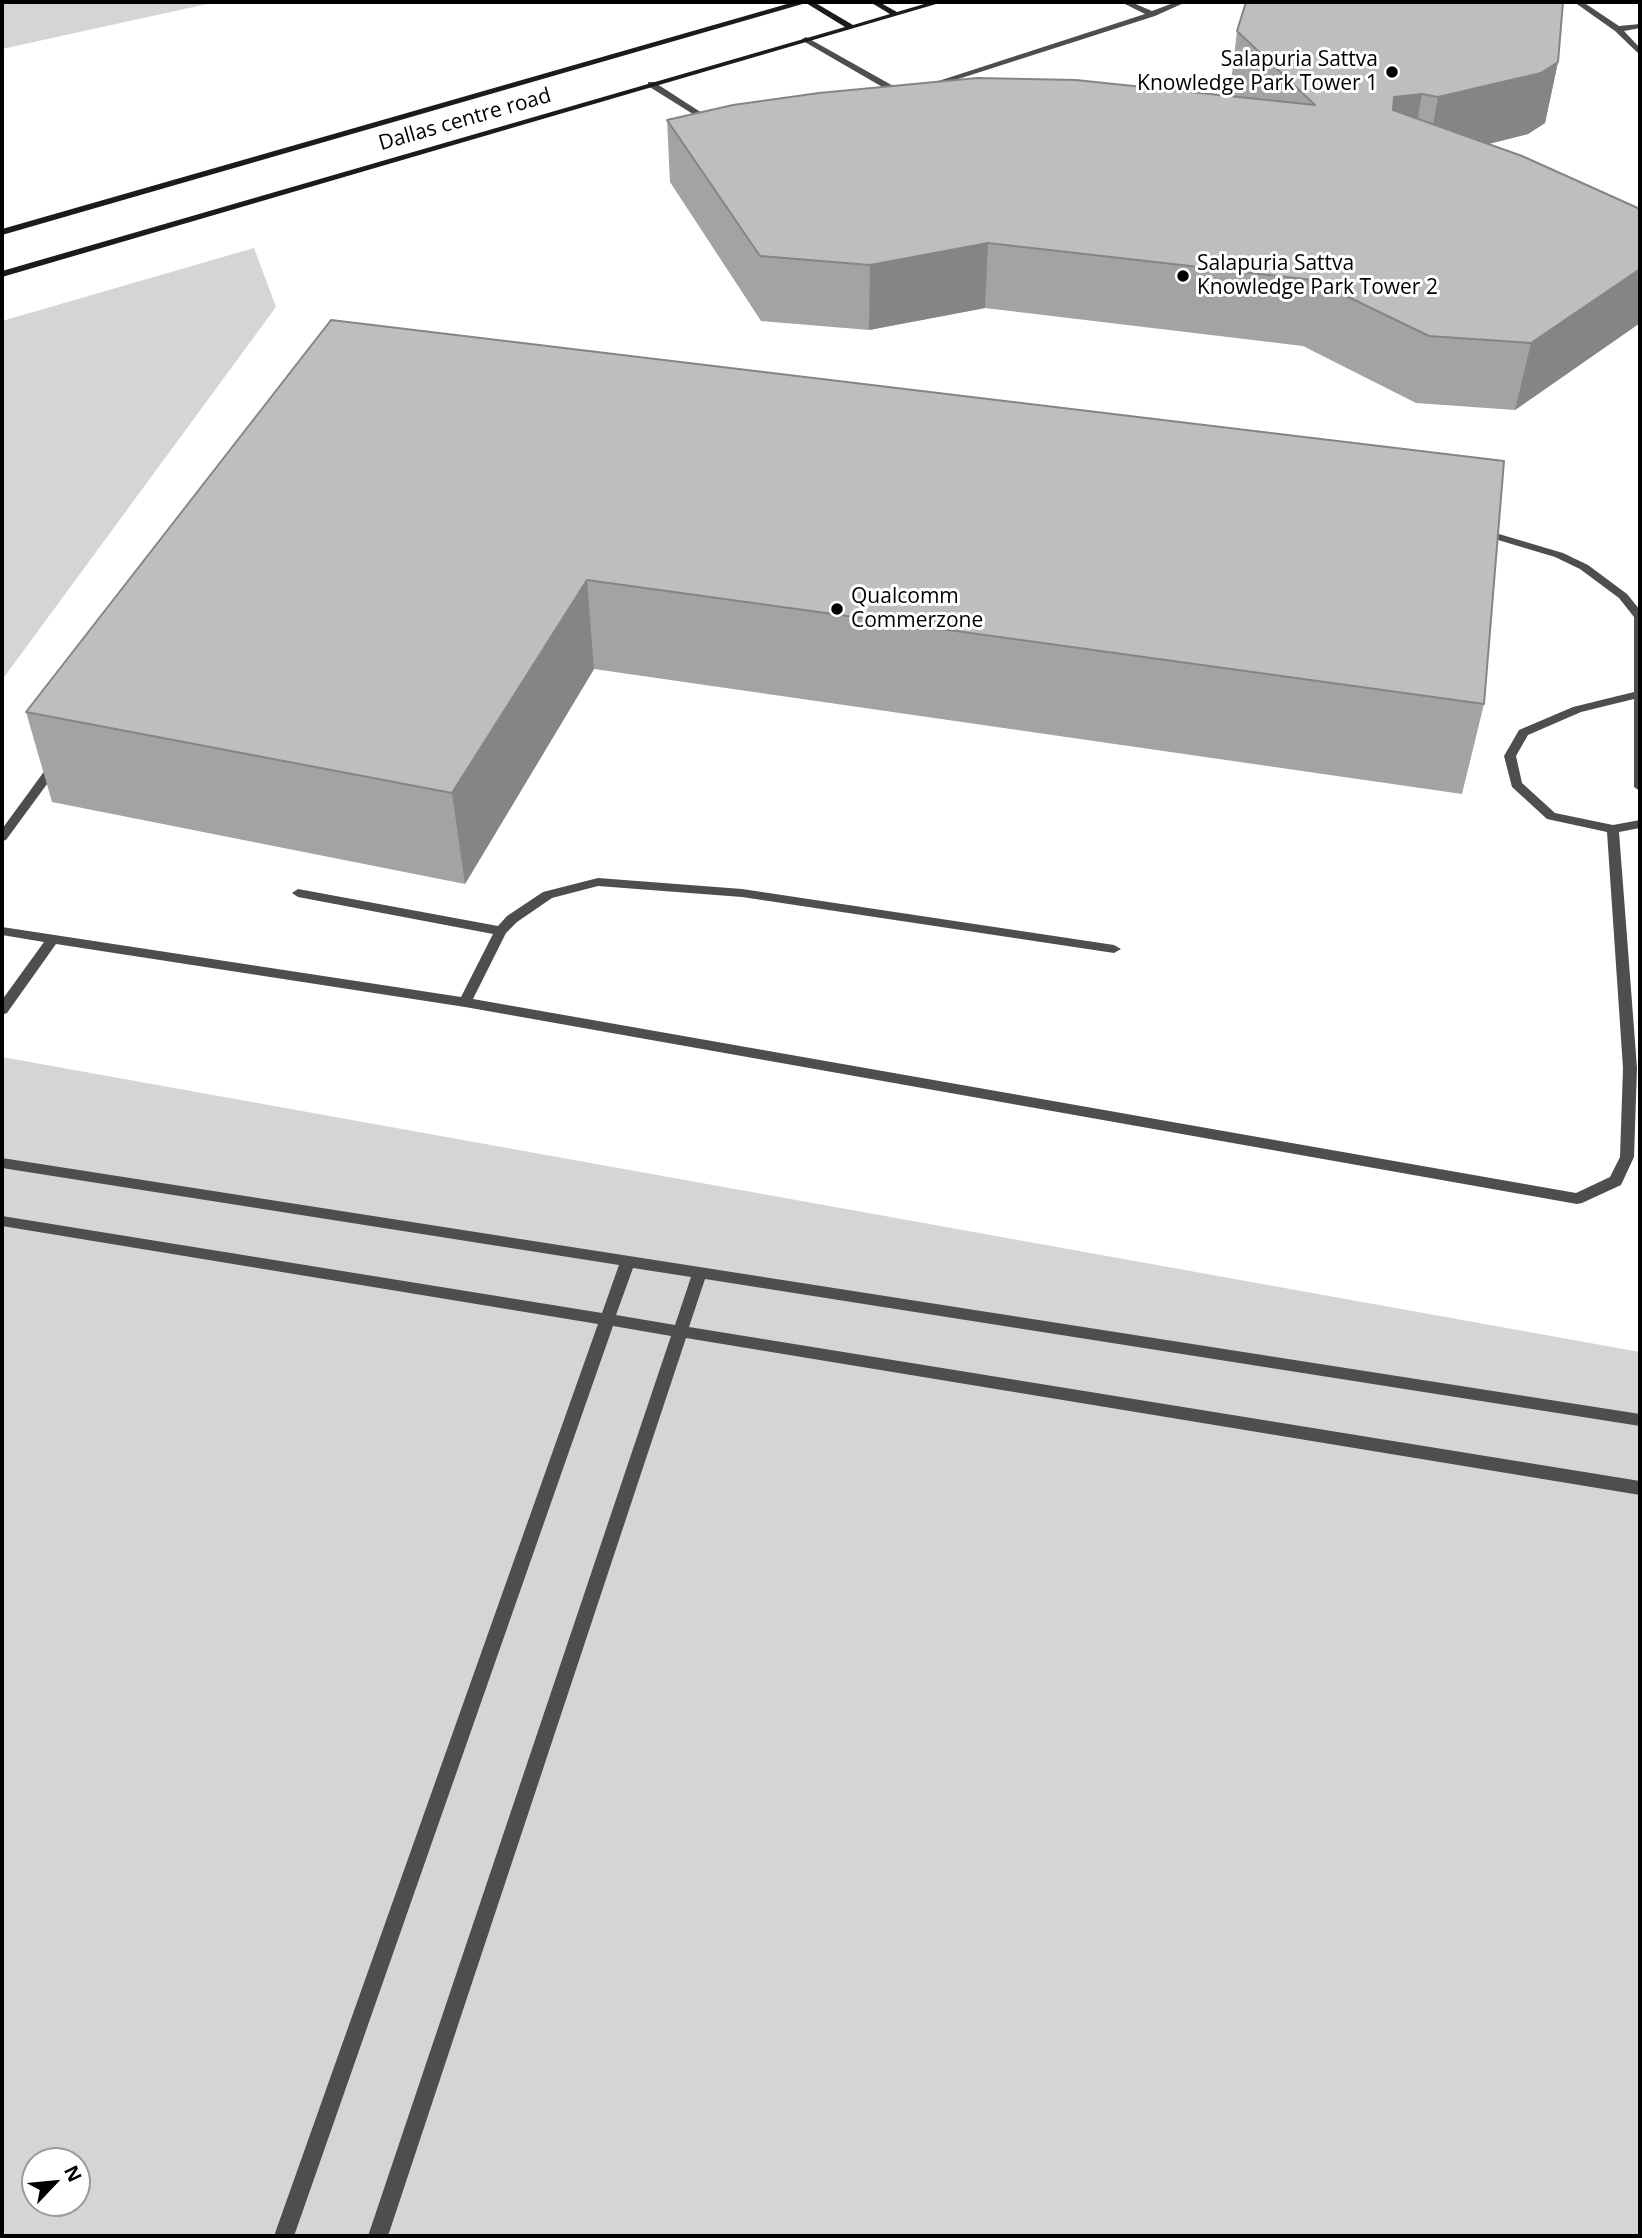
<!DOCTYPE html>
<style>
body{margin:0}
#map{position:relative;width:1642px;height:2238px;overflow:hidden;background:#fff;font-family:"Open Sans",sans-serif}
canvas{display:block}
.frame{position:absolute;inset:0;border:4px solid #000;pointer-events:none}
.north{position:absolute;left:21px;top:2147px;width:70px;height:70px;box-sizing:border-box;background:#fff;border:2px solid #999;border-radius:50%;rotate:64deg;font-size:19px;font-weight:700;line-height:28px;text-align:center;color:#000}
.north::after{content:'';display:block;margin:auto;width:24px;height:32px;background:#000;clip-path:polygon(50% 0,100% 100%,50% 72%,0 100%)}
</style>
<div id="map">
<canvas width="1642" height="2238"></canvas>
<div class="frame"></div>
<div class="north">N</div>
</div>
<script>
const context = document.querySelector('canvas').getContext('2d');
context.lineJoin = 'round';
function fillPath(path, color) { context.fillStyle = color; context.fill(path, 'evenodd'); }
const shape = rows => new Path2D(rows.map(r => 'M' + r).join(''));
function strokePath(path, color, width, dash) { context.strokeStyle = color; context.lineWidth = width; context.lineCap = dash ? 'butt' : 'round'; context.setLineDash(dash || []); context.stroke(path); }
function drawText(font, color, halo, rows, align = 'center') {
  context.font = font + ' "Open Sans",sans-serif'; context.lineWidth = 6; context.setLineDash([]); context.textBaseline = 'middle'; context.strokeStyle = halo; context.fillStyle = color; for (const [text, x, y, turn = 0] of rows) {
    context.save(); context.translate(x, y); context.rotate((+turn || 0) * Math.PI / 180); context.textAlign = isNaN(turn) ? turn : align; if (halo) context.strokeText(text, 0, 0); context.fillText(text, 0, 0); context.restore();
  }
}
fillPath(shape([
 [2,2,216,2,2,49],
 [254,248,276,307,2,680,2,321],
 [2,1057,1640,1352,1640,2236,2,2236],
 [35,2161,77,2161,77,2203,35,2203]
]), '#d5d5d5');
fillPath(shape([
 [1121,2,1131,2,1152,11,1176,2,1186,2,1155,16,927,89,920,87,1145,14,1121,2],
 [1574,2,1583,2,1619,26,1640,24,1640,28,1624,31,1640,48,1640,55,1615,31,1574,2],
 [806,37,904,92,905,94,898,96,803,41,802,39,806,37],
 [651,82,654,82,716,122,709,124,648,86,648,82,651,82],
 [1482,529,1563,553,1588,565,1627,594,1640,610,1640,791,1634,787,1634,699,1581,712,1528,735,1516,756,1522,783,1555,813,1613,825,1640,820,1640,828,1619,832,1637,1068,1634,1157,1621,1185,1582,1203,1577,1204,465,1007,56,944,7,1013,2,1015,2,1000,44,942,2,935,2,927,461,997,493,934,298,897,292,893,298,889,498,926,507,916,543,892,598,878,742,889,1114,945,1121,949,1114,953,742,897,598,886,552,898,517,922,506,933,473,999,1576,1193,1610,1177,1620,1157,1623,1068,1607,832,1547,819,1512,787,1504,756,1519,730,1573,707,1634,692,1634,617,1619,598,1580,569,1555,557,1478,534,1477,532,1482,529],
 [55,761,61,765,6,840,2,841,2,829,51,762,55,761]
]), '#4e4e4e');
fillPath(shape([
 [2,1158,1640,1414,1640,1426,705,1279,689,1327,1640,1481,1640,1495,686,1338,388,2236,368,2236,671,1336,613,1326,294,2236,274,2236,598,1324,2,1226,2,1216,602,1313,619,1265,2,1168,2,1158],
 [633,1268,691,1277,675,1325,616,1315,633,1268]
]), '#4e4e4e');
fillPath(shape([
 [794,2,814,2,853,25,890,14,870,2,879,2,897,12,931,2,943,2,2,277,2,271,845,27,806,3,2,235,2,229,794,2]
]), '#1b1b1b');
fillPath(shape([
 [1237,31,1558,62,1545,123,1528,134,1489,144,1640,209,1640,323,1515,410,1416,403,1303,346,985,308,869,330,761,321,670,182,667,120,1235,97,1230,91],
 [331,320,1484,704,1462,794,594,669,465,884,52,802,26,712]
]), '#a3a3a3');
fillPath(shape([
 [1558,62,1545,123,1528,134,1427,159,1438,97],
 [1422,94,1411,155,1384,159,1394,97],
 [988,243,985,308,869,330,870,265],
 [1640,269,1640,323,1515,410,1531,343],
 [587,580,594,669,465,884,452,793]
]), '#858585');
const building = shape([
 [1246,2,1563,2,1558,62,1541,73,1438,97,1422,94,1394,97,1393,110,1522,156,1640,209,1640,269,1531,343,1429,336,1313,280,988,243,870,265,760,256,667,120,733,105,819,93,977,78,1076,80,1315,105,1237,31,1246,2],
 [331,320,1504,461,1484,704,587,580,452,793,26,712,331,320]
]);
fillPath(building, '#bebebe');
strokePath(building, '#858585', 2);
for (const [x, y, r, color] of [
 [1392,72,7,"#000"],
 [1183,276,7,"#000"],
 [837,609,7,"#000"]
]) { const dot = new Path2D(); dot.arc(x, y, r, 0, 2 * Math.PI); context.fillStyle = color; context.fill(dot); strokePath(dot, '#fff', 2.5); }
drawText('21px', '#000', '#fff', [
 ["Salapuria Sattva",1378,60,"right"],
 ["Knowledge Park Tower 1",1378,84,"right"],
 ["Salapuria Sattva",1197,264],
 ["Knowledge Park Tower 2",1197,288],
 ["Qualcomm",851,597],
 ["Commerzone",851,621]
], 'left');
drawText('21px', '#000', '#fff', [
 ["Dallas centre road",465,120,-16]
]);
</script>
